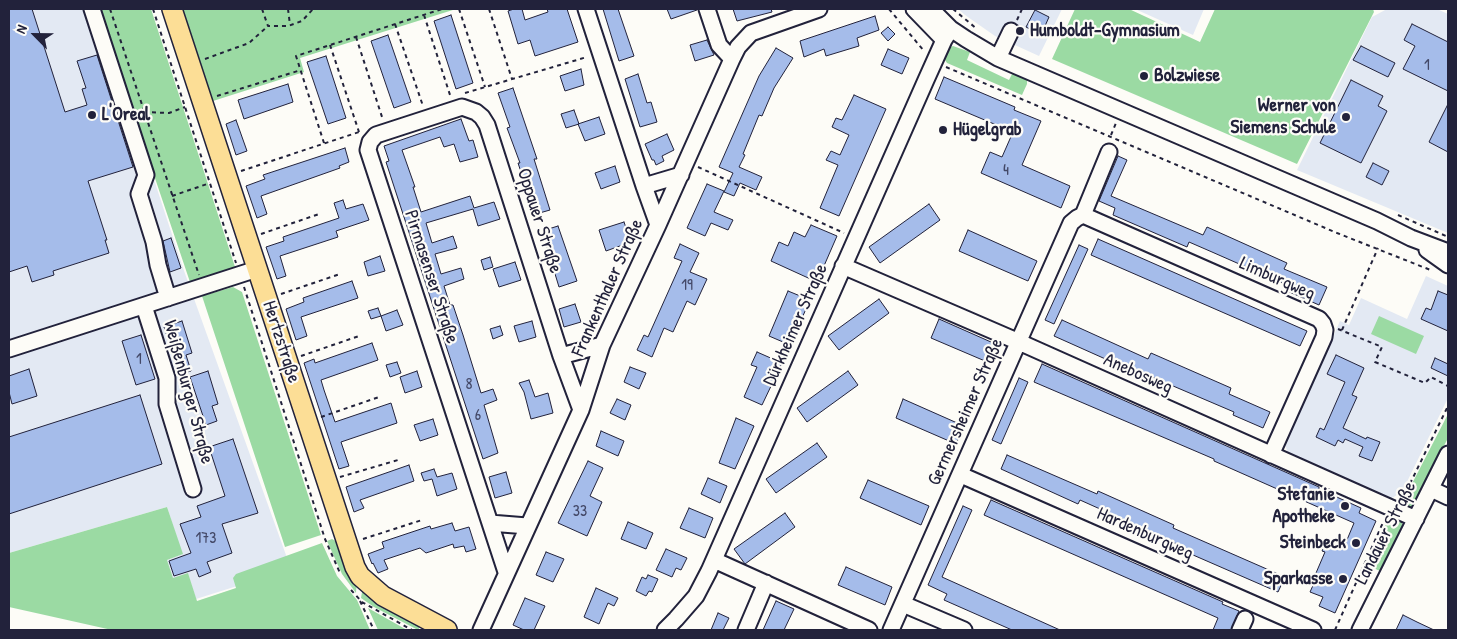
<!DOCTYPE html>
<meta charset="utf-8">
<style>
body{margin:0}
#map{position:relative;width:1457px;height:639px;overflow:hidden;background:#fdfcf7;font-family:"Patrick Hand",sans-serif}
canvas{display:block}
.frame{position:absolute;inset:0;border:10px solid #22223b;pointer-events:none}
.north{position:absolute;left:10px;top:10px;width:50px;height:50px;-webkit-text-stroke:4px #fdfcf7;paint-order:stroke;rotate:293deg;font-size:14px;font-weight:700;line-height:20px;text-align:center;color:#22223b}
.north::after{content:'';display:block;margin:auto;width:18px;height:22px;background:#22223b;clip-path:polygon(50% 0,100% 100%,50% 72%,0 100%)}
</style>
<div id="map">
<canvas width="1457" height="639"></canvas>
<div class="frame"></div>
<div class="north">N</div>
</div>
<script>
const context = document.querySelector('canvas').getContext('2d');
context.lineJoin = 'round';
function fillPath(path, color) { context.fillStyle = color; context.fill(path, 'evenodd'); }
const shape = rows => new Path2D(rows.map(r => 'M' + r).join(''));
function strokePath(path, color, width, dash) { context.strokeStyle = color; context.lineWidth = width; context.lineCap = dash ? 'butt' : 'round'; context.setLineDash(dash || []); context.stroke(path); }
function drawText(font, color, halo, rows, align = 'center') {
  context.font = font + ' "Patrick Hand",sans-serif'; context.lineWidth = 4.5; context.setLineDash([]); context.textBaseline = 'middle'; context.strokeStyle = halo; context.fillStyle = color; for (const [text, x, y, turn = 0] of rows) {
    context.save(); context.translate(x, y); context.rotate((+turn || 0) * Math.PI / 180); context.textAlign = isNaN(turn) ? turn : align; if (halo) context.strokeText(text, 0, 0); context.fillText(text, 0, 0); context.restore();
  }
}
fillPath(shape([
 [9,9,98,9,183,268,291,569,196,599,188,574,173,579,167,560,182,554,167,507,9,553],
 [958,9,1062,9,1039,56,995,36,965,15],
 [1135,9,1204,9,1193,35],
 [1387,9,1437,9,1448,14,1448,233,1297,170,1372,17],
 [1426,276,1448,286,1448,398,1402,492,1392,498,1288,453,1285,445,1340,321,1349,325,1361,298,1407,319]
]), '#e3e9f3');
fillPath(shape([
 [98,9,151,9,236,270,191,285],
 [183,9,456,9,300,58,304,72,213,101],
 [1075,9,1129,9,1200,42,1215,9,1373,9,1374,12,1297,164,1052,59],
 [953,46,970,52,967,60,1009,80,1013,72,1027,79,1027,84,1022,95,947,63,943,57,946,49],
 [233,287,242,292,321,535,285,547,202,296],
 [1379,316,1424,336,1416,354,1371,334],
 [1448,414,1448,438,1412,509,1402,503],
 [167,507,183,554,167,560,173,578,188,573,197,601,236,588,233,578,236,574,322,543,337,576,357,600,370,630,112,630,9,607,9,553],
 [1391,513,1401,518,1403,529,1382,572,1367,565],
 [332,539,339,543,357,577,356,593,342,574,327,541],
 [363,586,421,625,418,630,374,607,361,598],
 [368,608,407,630,378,630]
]), '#9bdaa3');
const building = shape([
 [9,9,32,9,65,112,87,105,82,89,86,88,77,61,97,55,133,167,88,181,107,240,105,240,109,253,53,271,54,275,32,282,27,266,9,272,9,9],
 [514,9,522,9,525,20,548,12,547,9,567,9,578,42,535,56,530,40,518,44,508,11,514,9],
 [603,9,618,9,634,56,619,61,603,9],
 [667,9,697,9,697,10,671,19,667,9],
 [733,9,771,9,772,12,737,21,733,9],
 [1035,10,1049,17,1041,35,1026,27,1035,10],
 [451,15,473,83,456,89,434,21,451,15],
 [875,16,879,30,857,38,859,46,826,56,824,49,804,57,800,41,875,16],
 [1412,24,1448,42,1448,91,1403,69,1415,46,1404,40,1412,24],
 [888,27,895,34,888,41,881,33,888,27],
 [388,35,411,102,394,108,371,41,388,35],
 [707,40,714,55,695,61,690,45,707,40],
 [1361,46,1395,63,1388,77,1353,60,1361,46],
 [776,48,793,58,774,88,762,116,759,115,743,154,745,155,739,167,762,177,756,190,740,183,734,196,724,192,733,173,719,167,759,76,776,48],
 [888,49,909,58,902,74,881,65,888,49],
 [326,56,346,118,328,124,307,62,326,56],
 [581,69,584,85,565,91,560,76,581,69],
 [638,74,647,103,651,102,657,122,640,127,625,79,638,74],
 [944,77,1015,107,1014,110,1041,121,1022,165,1070,186,1061,208,981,173,990,152,1002,157,1013,132,935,99,944,77],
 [1351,80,1383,96,1378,106,1387,111,1361,163,1320,143,1351,80],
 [288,84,293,102,244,119,238,100,288,84],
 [513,88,537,159,534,159,550,210,536,214,528,187,526,187,518,163,520,163,507,128,510,127,498,93,513,88],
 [854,95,886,109,839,216,820,208,838,165,826,160,831,151,840,155,849,135,832,127,836,118,842,120,854,95],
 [1448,104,1448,152,1429,142,1448,104],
 [574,110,579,124,566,128,561,114,574,110],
 [599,117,605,134,585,141,578,124,599,117],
 [461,119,469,141,473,140,478,157,460,162,454,144,444,147,440,137,402,150,415,187,413,187,421,212,470,196,474,208,494,202,500,219,478,226,473,209,426,223,432,243,453,236,457,248,435,254,441,274,461,268,464,279,444,286,450,305,453,305,463,335,481,393,493,389,497,400,484,405,498,453,483,459,386,162,389,161,384,146,461,119],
 [236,120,247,151,236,155,226,124,236,120],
 [667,134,674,150,662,156,664,161,656,165,654,160,652,160,645,144,667,134],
 [345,148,349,162,339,166,340,168,261,196,267,214,257,218,246,186,265,179,263,175,345,148],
 [1118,156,1127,160,1111,196,1203,235,1207,227,1287,263,1284,269,1327,287,1319,305,1285,290,1287,285,1212,252,1189,242,1187,247,1113,215,1115,208,1099,201,1118,156],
 [1373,163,1389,171,1382,185,1366,177,1373,163],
 [615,166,620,182,601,189,595,173,615,166],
 [707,184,724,191,714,212,733,220,728,230,711,223,705,236,687,228,707,184],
 [343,200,346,209,363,204,369,220,336,231,338,237,280,256,286,276,277,279,266,247,284,241,283,237,339,218,334,203,343,200],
 [929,204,940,220,880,263,869,247,929,204],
 [624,222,631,242,606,251,599,230,624,222],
 [811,225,837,236,817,282,771,261,779,242,788,246,794,232,805,237,811,225],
 [558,226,577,281,559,287,542,231,558,226],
 [968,230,1037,261,1028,281,959,251,968,230],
 [171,238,181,268,170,272,163,241,171,238],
 [1098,239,1307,331,1300,346,1091,255,1098,239],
 [680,244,699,253,690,272,707,279,695,305,687,301,673,332,664,328,652,357,637,350,644,335,648,337,682,261,674,258,680,244],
 [1079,245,1088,249,1054,324,1045,320,1079,245],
 [380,256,385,271,368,276,364,262,380,256],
 [490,257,493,267,484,270,481,260,490,257],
 [515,262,521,280,499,287,493,269,515,262],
 [352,281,358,298,301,317,307,336,296,340,286,309,304,302,303,298,352,281],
 [788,291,810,300,790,345,769,336,788,291],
 [1438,291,1448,295,1448,331,1421,319,1426,308,1431,310,1438,291],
 [879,299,889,313,839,350,828,336,879,299],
 [575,304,581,322,564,327,559,309,575,304],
 [378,308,381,316,371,319,368,311,378,308],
 [397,310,403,325,386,331,381,316,397,310],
 [939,319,1000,346,992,364,931,338,939,319],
 [1062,320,1148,359,1151,353,1231,388,1229,394,1270,412,1263,428,1233,415,1234,412,1131,368,1130,370,1054,336,1062,320],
 [182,321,192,353,186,355,191,371,180,374,164,327,182,321],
 [532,321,536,337,519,342,514,326,532,321],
 [500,326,503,335,493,339,490,329,500,326],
 [141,335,155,379,136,385,122,341,141,335],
 [372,343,378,360,321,380,324,390,335,422,391,403,397,423,341,442,349,466,339,469,304,363,314,359,315,363,372,343],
 [757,352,782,363,762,405,744,397,757,367,751,365,757,352],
 [1336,355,1364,368,1352,395,1357,397,1343,428,1366,439,1367,437,1380,442,1372,461,1359,456,1363,447,1345,439,1343,443,1338,440,1335,446,1316,437,1320,428,1324,430,1345,382,1327,374,1336,355],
 [1435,358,1448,364,1448,376,1431,368,1435,358],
 [397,362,401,373,390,377,386,365,397,362],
 [1042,364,1319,487,1319,489,1361,508,1359,513,1376,521,1335,613,1319,606,1323,597,1310,592,1315,581,1313,580,1325,552,1322,551,1327,540,1344,547,1354,523,1214,461,1214,459,1034,382,1042,364],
 [630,367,646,373,639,389,624,382,630,367],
 [29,369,37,396,12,404,9,392,9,376,29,369],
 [208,371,218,404,212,406,217,421,206,425,190,377,208,371],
 [417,371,422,387,405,393,400,377,417,371],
 [848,371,858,385,807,422,797,408,848,371],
 [1019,378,1028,382,1001,444,992,440,1019,378],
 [529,380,535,397,548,393,553,413,531,419,524,392,519,383,529,380],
 [140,395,162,464,9,514,9,437,140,395],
 [617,399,631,405,625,420,610,413,617,399],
 [903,399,964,426,956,444,896,418,903,399],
 [736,418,754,426,735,469,719,463,736,418],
 [433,419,438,435,420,441,414,425,433,419],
 [601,431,624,441,618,456,596,446,601,431],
 [233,439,258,513,222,524,232,553,207,562,211,572,199,577,196,569,174,576,169,561,191,553,180,524,201,517,197,506,225,496,209,447,233,439],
 [817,443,827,457,776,493,766,479,817,443],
 [1007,455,1097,494,1098,491,1174,525,1173,528,1285,577,1278,592,1177,548,1179,545,1138,526,1080,500,1078,504,1001,469,1007,455],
 [588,461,603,468,590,496,602,502,587,536,558,523,588,461],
 [409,465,414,481,360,500,364,508,354,512,346,487,409,465],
 [434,469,437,477,452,473,457,489,437,496,432,479,424,481,421,473,434,469],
 [506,472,512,493,495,498,489,477,506,472],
 [708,478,727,486,720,503,701,494,708,478],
 [868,480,929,506,921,525,860,498,868,480],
 [991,500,1223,602,1222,604,1239,611,1231,630,1213,630,1218,618,984,515,991,500],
 [963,506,972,510,942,577,1060,630,1012,630,944,600,947,594,928,585,963,506],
 [689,508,713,518,705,538,680,528,689,508],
 [785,513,795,527,745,564,734,549,785,513],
 [628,522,653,533,646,549,621,539,628,522],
 [452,523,455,531,469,527,476,549,466,552,464,546,454,548,453,544,426,553,420,548,384,560,388,569,378,573,373,563,372,564,368,554,384,548,382,542,430,526,431,529,452,523],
 [666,549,687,558,681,570,676,568,672,577,656,570,666,549],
 [546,552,564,559,553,582,536,575,546,552],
 [846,567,892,587,885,605,838,585,846,567],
 [648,575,658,579,652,592,649,591,646,596,636,591,642,577,646,579,648,575],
 [596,588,618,598,614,606,608,603,599,624,584,617,596,588],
 [525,598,545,606,534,630,524,630,513,625,525,598],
 [776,601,794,609,784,630,763,630,776,601],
 [718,613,729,618,723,630,711,630,718,613],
 [1403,615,1417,622,1434,630,1396,630,1403,615]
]);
fillPath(building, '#a5bcea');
strokePath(building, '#22223b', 1);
const minor = shape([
 [92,9,146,175,139,194,154,242,158,265,168,298],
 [586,9,644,186,658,225],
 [707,9,719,45,732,59],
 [914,9,944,40],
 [931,9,951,29,966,39,998,58,1377,221,1411,238,1448,252],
 [998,58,1011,31],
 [644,186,681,175],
 [1083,215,1319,319,1323,324,1325,330,1324,337,1271,455],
 [1083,215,1109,152],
 [1427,250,1448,265],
 [843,266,1019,342,1416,519],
 [144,306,167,378,167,404,193,489],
 [9,349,257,269],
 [561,356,602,345],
 [961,475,1313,630],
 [1431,489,1448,497],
 [490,523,527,526],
 [714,560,869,630],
 [506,572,368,150,370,142,376,135,462,107,476,112,482,117,487,125,561,356,581,410],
 [903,604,964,630],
 [481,630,581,410,602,345,658,225,732,59,738,47,751,33,819,9],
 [665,630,676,619,696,596,709,571,926,80,944,40,951,29],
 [746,630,766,583],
 [891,630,1071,223,1077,218,1083,215],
 [1240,630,1245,619],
 [1360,630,1448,454]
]);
const major = shape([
 [172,9,355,567,360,576,383,596,447,630]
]);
strokePath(minor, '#22223b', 19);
strokePath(major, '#22223b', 22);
strokePath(shape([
 [110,9,199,275],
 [153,9,236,263],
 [262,9,268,26,288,26,302,21,313,9],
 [288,9,290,25],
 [459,9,485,87],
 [489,9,512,79],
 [889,9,924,51],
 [953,9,977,29],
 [424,15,451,98],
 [1017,20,1022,9],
 [395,24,423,106],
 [356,37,383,120],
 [330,45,359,132],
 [205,59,249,43,268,26],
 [946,67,1337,233,1433,271],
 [465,93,587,57],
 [217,96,301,70],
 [144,112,169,113,185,107],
 [1111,135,1116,123],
 [324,143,296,56,442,9],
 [698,167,844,233],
 [241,171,362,131],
 [172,196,210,183],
 [1398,215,1446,236],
 [261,234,319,214],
 [244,287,325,539,340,573],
 [281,294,340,274],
 [1338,329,1382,347,1375,362,1425,383,1431,377,1448,386],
 [1342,330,1378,248],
 [301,356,359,336],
 [321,417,379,397],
 [340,477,398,460],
 [1403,498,1448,406],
 [363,539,422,520],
 [351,590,362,602,412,630],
 [360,601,374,630],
 [1335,630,1385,518]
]), '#22223b', 2, [4, 4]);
strokePath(minor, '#fdfcf7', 15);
strokePath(major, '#fcde96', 19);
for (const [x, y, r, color] of [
 [1020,31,5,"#22223b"],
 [1144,76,5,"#22223b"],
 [92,115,5,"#22223b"],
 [1346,117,5,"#22223b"],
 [943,130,5,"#22223b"],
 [1345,506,5,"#22223b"],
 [1356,543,5,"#22223b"],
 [1343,579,5,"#22223b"]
]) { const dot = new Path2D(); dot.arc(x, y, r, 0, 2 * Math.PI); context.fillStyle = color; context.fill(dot); strokePath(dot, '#fdfcf7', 2); }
drawText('16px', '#434867', null, [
 ["1",1427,66],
 ["4",1006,171],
 ["19",687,286],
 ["1",139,360],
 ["8",469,385],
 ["6",478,416],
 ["33",580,512],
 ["173",206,539]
]);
drawText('bold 19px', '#22223b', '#fdfcf7', [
 ["Humboldt-Gymnasium",1030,31],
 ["Bolzwiese",1154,76],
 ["Werner von",1336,106,"right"],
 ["Siemens Schule",1336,128,"right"],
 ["L'Oreal",102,115],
 ["Hügelgrab",953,130],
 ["Stefanie",1335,495,"right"],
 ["Apotheke",1335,517,"right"],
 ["Steinbeck",1346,543,"right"],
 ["Sparkasse",1333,579,"right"]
], 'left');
drawText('19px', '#22223b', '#fdfcf7', [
 ["Oppauer Straße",539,221,72],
 ["Pirmasenser Straße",431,277,72],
 ["Limburgweg",1277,279,24],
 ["Frankenthaler Straße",608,288,-66],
 ["Dürkheimer Straße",796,325,-66],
 ["Hertzstraße",281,342,72],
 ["Anebosweg",1138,374,24],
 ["Weißenburger Straße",188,392,75],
 ["Germersheimer Straße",966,412,-66],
 ["Landauer Straße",1386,533,-63],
 ["Hardenburgweg",1145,534,24]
]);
</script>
